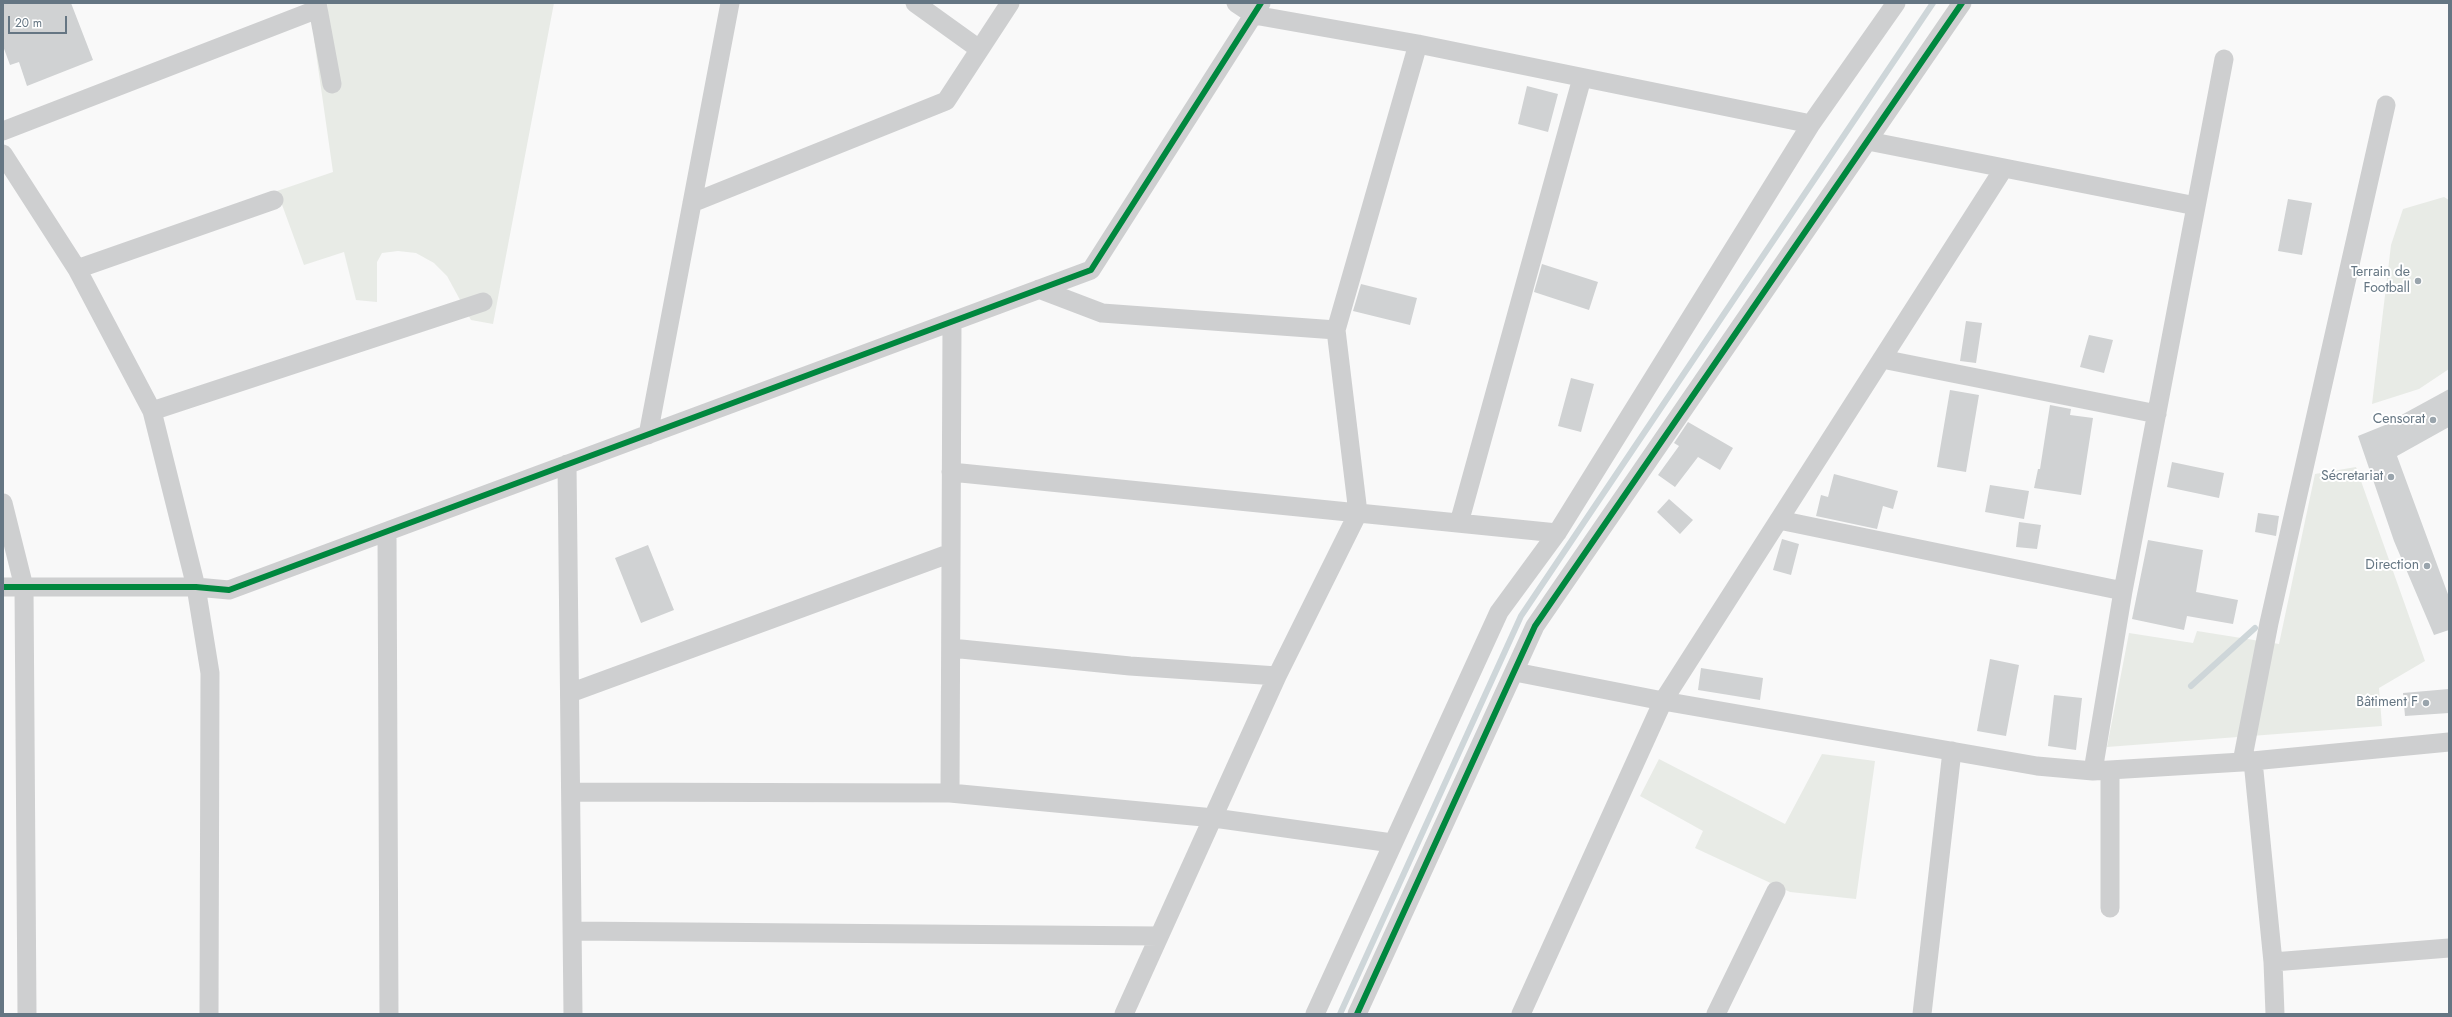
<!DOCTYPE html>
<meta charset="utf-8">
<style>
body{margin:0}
#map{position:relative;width:2452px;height:1017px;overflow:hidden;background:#f9f9f9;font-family:Jost,sans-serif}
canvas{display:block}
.frame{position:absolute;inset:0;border:4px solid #657683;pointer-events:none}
.scale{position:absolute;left:8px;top:16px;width:59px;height:18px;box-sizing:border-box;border:2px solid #657683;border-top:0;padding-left:5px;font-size:12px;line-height:14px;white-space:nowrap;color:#657683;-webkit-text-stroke:3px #fff;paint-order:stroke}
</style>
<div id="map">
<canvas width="2452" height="1017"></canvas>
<div class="frame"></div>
<div class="scale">20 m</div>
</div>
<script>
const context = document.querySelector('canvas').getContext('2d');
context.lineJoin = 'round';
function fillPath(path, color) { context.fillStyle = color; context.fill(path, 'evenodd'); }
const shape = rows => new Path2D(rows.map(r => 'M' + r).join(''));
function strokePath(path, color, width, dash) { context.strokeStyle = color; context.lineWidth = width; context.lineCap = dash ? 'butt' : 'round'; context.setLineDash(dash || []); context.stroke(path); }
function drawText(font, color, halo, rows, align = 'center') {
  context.font = font + ' Jost,sans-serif'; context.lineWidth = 4; context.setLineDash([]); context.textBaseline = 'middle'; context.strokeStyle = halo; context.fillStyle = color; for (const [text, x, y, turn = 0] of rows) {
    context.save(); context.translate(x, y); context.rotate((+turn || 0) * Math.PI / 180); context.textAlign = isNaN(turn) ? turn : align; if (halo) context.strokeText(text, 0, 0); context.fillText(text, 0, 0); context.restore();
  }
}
fillPath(shape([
 [327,3,554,3,493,324,471,320,447,276,434,263,416,253,398,251,382,253,377,262,377,302,356,300,344,252,304,265,277,191,333,172,314,39,330,31],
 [2444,197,2449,200,2449,369,2419,389,2372,404,2391,245,2403,209],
 [2356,467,2425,661,2379,688,2382,726,2107,747,2129,633,2193,643,2197,631,2279,644,2315,474],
 [1822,754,1875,761,1856,899,1790,892,1695,848,1703,831,1640,796,1659,759,1785,824]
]), '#e8ebe6');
strokePath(shape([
 [2191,686,2255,628],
 [1340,1014,1521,616,1933,3]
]), '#ced6d9', 6);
fillPath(shape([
 [3,3,71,3,93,60,27,86,19,62,10,65,3,46],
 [1527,86,1558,94,1548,132,1518,124],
 [2288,199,2312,203,2302,255,2278,251],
 [1542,264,1598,282,1589,310,1534,292],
 [1361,284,1417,298,1410,325,1353,311],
 [1966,321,1982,323,1976,363,1960,361],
 [2089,335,2113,340,2104,373,2080,367],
 [1571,378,1594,384,1581,432,1558,426],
 [2449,389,2449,427,2397,456,2449,597,2449,630,2434,635,2394,541,2358,436,2395,421,2394,419],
 [1950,390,1979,395,1966,472,1937,467],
 [2050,405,2071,409,2070,415,2093,418,2081,495,2034,488,2038,469,2040,469],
 [1688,422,1733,448,1720,470,1698,457,1675,487,1658,475,1679,446,1674,443],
 [2172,462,2224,473,2219,498,2167,487],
 [1834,474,1898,491,1893,509,1883,506,1877,529,1816,516,1821,495,1828,497],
 [1990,485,2029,491,2024,519,1985,512],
 [1669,499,1693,520,1680,534,1657,512],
 [2258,513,2279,516,2276,536,2255,532],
 [2019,522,2041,525,2037,549,2016,547],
 [1782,539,1799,544,1791,575,1773,570],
 [2148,540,2203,550,2196,592,2238,600,2233,624,2187,616,2184,630,2132,619],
 [648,545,674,610,641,623,615,558],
 [1990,659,2019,665,2006,736,1977,731],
 [1701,668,1763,678,1760,700,1698,690],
 [2449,689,2449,713,2405,716,2403,693],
 [2054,695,2082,698,2076,750,2048,746]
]), '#d0d2d3');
strokePath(shape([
 [317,3,332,84],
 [915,3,979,49],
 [1236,3,1254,15,1418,44,1811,124],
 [3,131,318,9],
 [1868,141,2196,206],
 [3,154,77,269,152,411,196,587,210,673,209,1014],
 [692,203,946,101,1010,3],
 [77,269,274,200],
 [1039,289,1102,313,1336,330],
 [1882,359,2157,414],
 [152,411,483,302],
 [648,435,730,3],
 [567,464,573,1014],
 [951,472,1557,533],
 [3,503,24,587,27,1014],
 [1779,520,2123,591],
 [1459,523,1582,78],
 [387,532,389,1014],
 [3,587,196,587,229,590,1091,270,1261,3],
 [951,648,1130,666,1277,676],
 [1515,672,1663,701,2037,766,2093,771,2242,762,2449,742],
 [570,693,951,553],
 [2253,761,2273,962,2275,1014],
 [2242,762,2269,623,2386,105],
 [2110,770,2110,908],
 [2093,771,2123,591,2224,59],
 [571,792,950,793,1214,818,1392,843],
 [950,793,952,323],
 [572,931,1159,936],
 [2273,962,2449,948],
 [1124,1014,1277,676,1358,513,1336,330,1418,44],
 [1315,1014,1499,612,1557,533,1811,124,1896,3],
 [1357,1014,1535,626,1962,3],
 [1521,1014,1663,701,2004,168],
 [1716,1014,1776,891],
 [1922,1014,1952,751]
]), '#cecfd0', 19);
strokePath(shape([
 [3,587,196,587,229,590,1091,270,1261,3],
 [1357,1014,1535,626,1962,3]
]), '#00873e', 6);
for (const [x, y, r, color] of [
 [2418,281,4,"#99a4ac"],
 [2433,420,4,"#99a4ac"],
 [2391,477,4,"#99a4ac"],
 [2427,566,4,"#99a4ac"],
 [2426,703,4,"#99a4ac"]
]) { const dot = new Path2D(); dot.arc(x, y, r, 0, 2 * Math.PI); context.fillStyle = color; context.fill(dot); strokePath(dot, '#fff', 1.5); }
drawText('14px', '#657683', '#fff', [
 ["Terrain de",2410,273],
 ["Football",2410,289],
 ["Censorat",2425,420],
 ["Sécretariat",2383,477],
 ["Direction",2419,566],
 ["Bâtiment F",2418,703]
], 'right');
</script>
